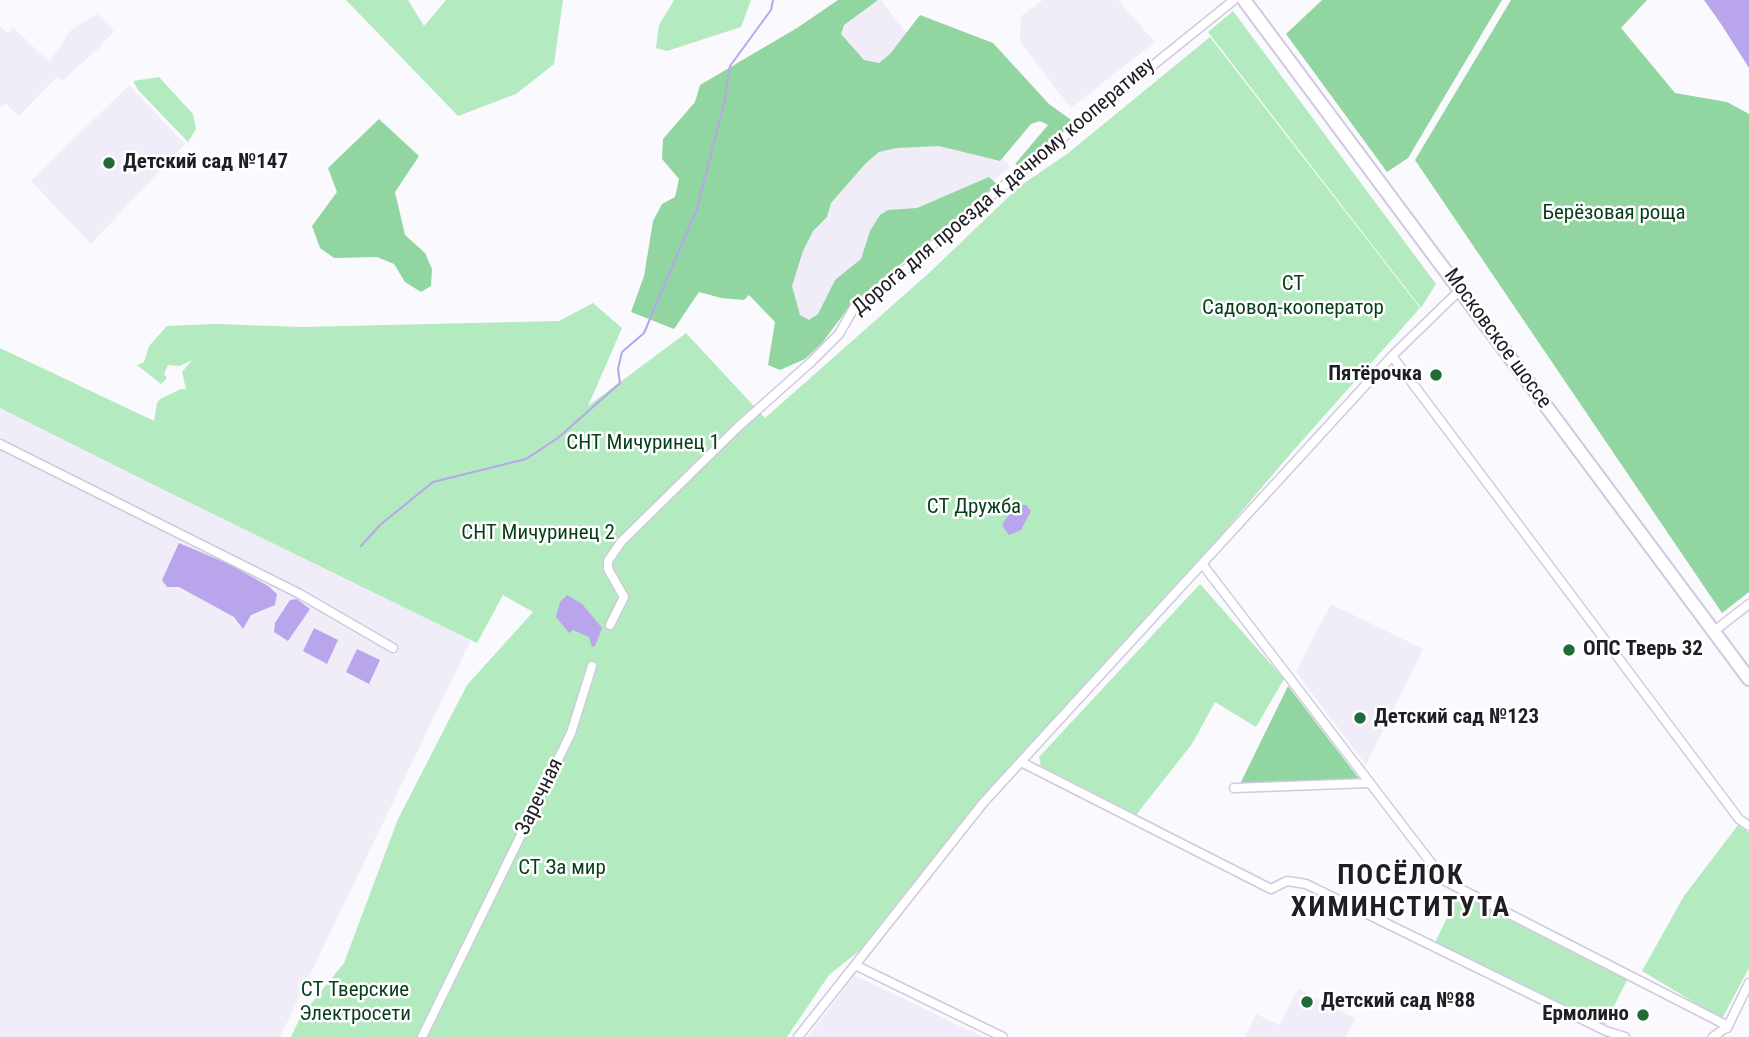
<!DOCTYPE html>
<meta charset="utf-8">
<style>
body{margin:0}
canvas{display:block;background:#faf9fd}
</style>
<canvas width="1749" height="1037"></canvas>
<script>
const context = document.querySelector('canvas').getContext('2d');
context.lineJoin = 'round';
function fillPath(path, color) { context.fillStyle = color; context.fill(path, 'evenodd'); }
const shape = rows => new Path2D(rows.map(r => 'M' + r).join(''));
function strokePath(path, color, width, dash) { context.strokeStyle = color; context.lineWidth = width; context.lineCap = dash ? 'butt' : 'round'; context.setLineDash(dash || []); context.stroke(path); }
function drawText(font, color, halo, rows, align = 'center') {
  context.font = font + ' "Roboto Condensed",sans-serif'; context.lineWidth = 5; context.setLineDash([]); context.textBaseline = 'middle'; context.strokeStyle = halo; context.fillStyle = color; for (const [text, x, y, turn = 0] of rows) {
    context.save(); context.translate(x, y); context.rotate((+turn || 0) * Math.PI / 180); context.textAlign = isNaN(turn) ? turn : align; if (halo) context.strokeText(text, 0, 0); context.fillText(text, 0, 0); context.restore();
  }
}
fillPath(shape([
 [867,0,881,0,1010,167,801,340,738,91],
 [1043,0,1118,0,1155,42,1071,108,1020,42,1021,16],
 [97,14,114,31,98,49,62,81,57,77,19,116,6,104,0,107,0,26,8,33,13,27,49,62,71,30],
 [129,85,185,144,91,244,31,181],
 [0,408,471,640,280,1037,0,1037],
 [1331,604,1423,649,1366,765,1296,672],
 [854,975,983,1037,808,1037],
 [1298,989,1355,1018,1346,1037,1245,1037,1256,1014,1280,1025]
]), '#f0edf8');
fillPath(shape([
 [346,0,408,0,424,26,446,0,563,0,554,64,516,94,458,116],
 [674,0,751,0,741,27,667,51,656,48,659,25],
 [1233,11,1436,284,1421,308,1208,32],
 [1210,37,1420,308,1292,452,1108,668,986,799,879,935,829,975,787,1037,426,1037,435,1002,418,1037,291,1037,301,1016,344,963,398,819,467,685,533,612,503,595,477,643,156,486,0,408,0,348,154,421,157,403,160,399,181,389,186,389,182,372,192,360,180,366,168,365,164,374,167,378,161,384,137,365,144,362,149,346,167,326,216,324,302,327,559,321,593,303,622,328,588,406,686,333,765,418,929,273,1020,186,1067,154],
 [159,77,193,114,196,129,188,142,138,90,133,81],
 [1200,584,1284,679,1256,727,1215,702,1192,744,1136,815,1041,767,1039,757],
 [1738,825,1749,833,1749,968,1722,1019,1642,971,1684,896],
 [1458,894,1628,978,1604,1026,1435,943]
]), '#b3eabf');
fillPath(shape([
 [838,0,878,0,844,25,841,34,864,60,879,63,890,54,920,15,993,43,1049,104,1074,122,1020,166,1015,164,1048,125,1040,121,1031,124,1000,161,939,146,897,148,879,152,866,163,831,203,827,217,813,231,803,251,792,286,800,315,809,320,818,314,835,280,861,259,870,231,880,215,888,210,917,208,989,177,997,184,849,307,822,343,805,359,780,370,768,365,775,322,749,295,744,300,721,298,699,292,674,329,631,312,644,276,653,221,662,204,675,197,679,179,662,159,663,139,695,102,700,85,797,28],
 [1322,0,1502,0,1408,158,1387,172,1286,34],
 [1511,0,1647,0,1621,28,1675,93,1727,102,1749,114,1749,592,1722,613,1415,160],
 [379,119,419,156,395,192,405,235,425,253,432,269,431,286,421,292,405,282,394,264,377,257,334,258,320,248,312,226,337,192,328,168],
 [1288,686,1360,780,1240,784]
]), '#91d6a1');
fillPath(shape([
 [1704,0,1749,0,1749,68,1721,24],
 [1015,505,1026,505,1031,511,1021,530,1009,535,1002,525],
 [179,543,231,565,268,586,277,594,275,605,251,615,243,629,234,617,179,587,167,587,162,580],
 [567,595,582,604,602,628,595,646,592,647,589,637,573,630,569,633,556,617,560,602],
 [297,599,310,609,288,641,274,632,275,623,290,600],
 [314,628,338,640,327,664,303,651],
 [357,649,380,660,369,684,346,672]
]), '#b8a5ec');
strokePath(shape([
 [361,546,380,525,433,482,526,459,558,438,620,383,618,369,622,352,644,333,697,209,725,99,730,66,771,10,773,0]
]), '#b8a5ec', 2);
const street = shape([
 [1392,356,1739,819,1749,826],
 [0,444,300,594,393,648],
 [1203,565,1445,881,1728,1026,1713,1037],
 [610,625,624,597,608,569,608,561,621,542,738,427,811,362,839,334,855,306,882,290,961,220,1234,0],
 [1713,632,1749,604],
 [1021,762,1271,889,1287,881,1306,884,1606,1031,1625,1037],
 [1234,788,1369,783],
 [1727,1028,1749,983],
 [422,1037,571,733,592,666],
 [798,1037,855,965],
 [1003,1037,855,965,983,803,1394,354,1461,289]
]);
const primary = shape([
 [1244,0,1749,679]
]);
strokePath(street, '#cfcadf', 11);
strokePath(primary, '#cfcadf', 16);
strokePath(street, '#fff', 8);
strokePath(primary, '#fff', 12);
for (const [x, y, r, color] of [
 [109,163,7,"#216b39"],
 [1436,375,7,"#216b39"],
 [1569,650,7,"#216b39"],
 [1360,718,7,"#216b39"],
 [1307,1002,7,"#216b39"],
 [1643,1015,7,"#216b39"]
]) { const dot = new Path2D(); dot.arc(x, y, r, 0, 2 * Math.PI); context.fillStyle = color; context.fill(dot); strokePath(dot, '#fff', 2.5); }
drawText('bold 21px', '#1f1e25', '#fff', [
 ["Детский сад №147",123,163],
 ["Пятёрочка",1422,375,"right"],
 ["ОПС Тверь 32",1583,650],
 ["Детский сад №123",1374,718],
 ["Детский сад №88",1321,1002],
 ["Ермолино",1629,1015,"right"]
], 'left');
drawText('21px', '#1f1e25', '#fff', [
 ["Дорога для проезда к дачному кооперативу",1004,187,-40],
 ["Московское шоссе",1497,339,54],
 ["Заречная",540,797,-64]
]);
drawText('21px', '#073d1b', '#fff', [
 ["Берёзовая роща",1614,214],
 ["СТ",1293,285],
 ["Садовод-кооператор",1293,309],
 ["СНТ Мичуринец 1",643,444],
 ["СТ Дружба",974,508],
 ["СНТ Мичуринец 2",538,534],
 ["СТ За мир",562,869],
 ["СТ Тверские",355,991],
 ["Электросети",355,1015]
]);
context.letterSpacing = '2px';
drawText('bold 28px', '#1f1e25', '#fff', [
 ["ПОСЁЛОК",1401,877],
 ["ХИМИНСТИТУТА",1401,909]
]);
context.letterSpacing = '0px';
</script>
